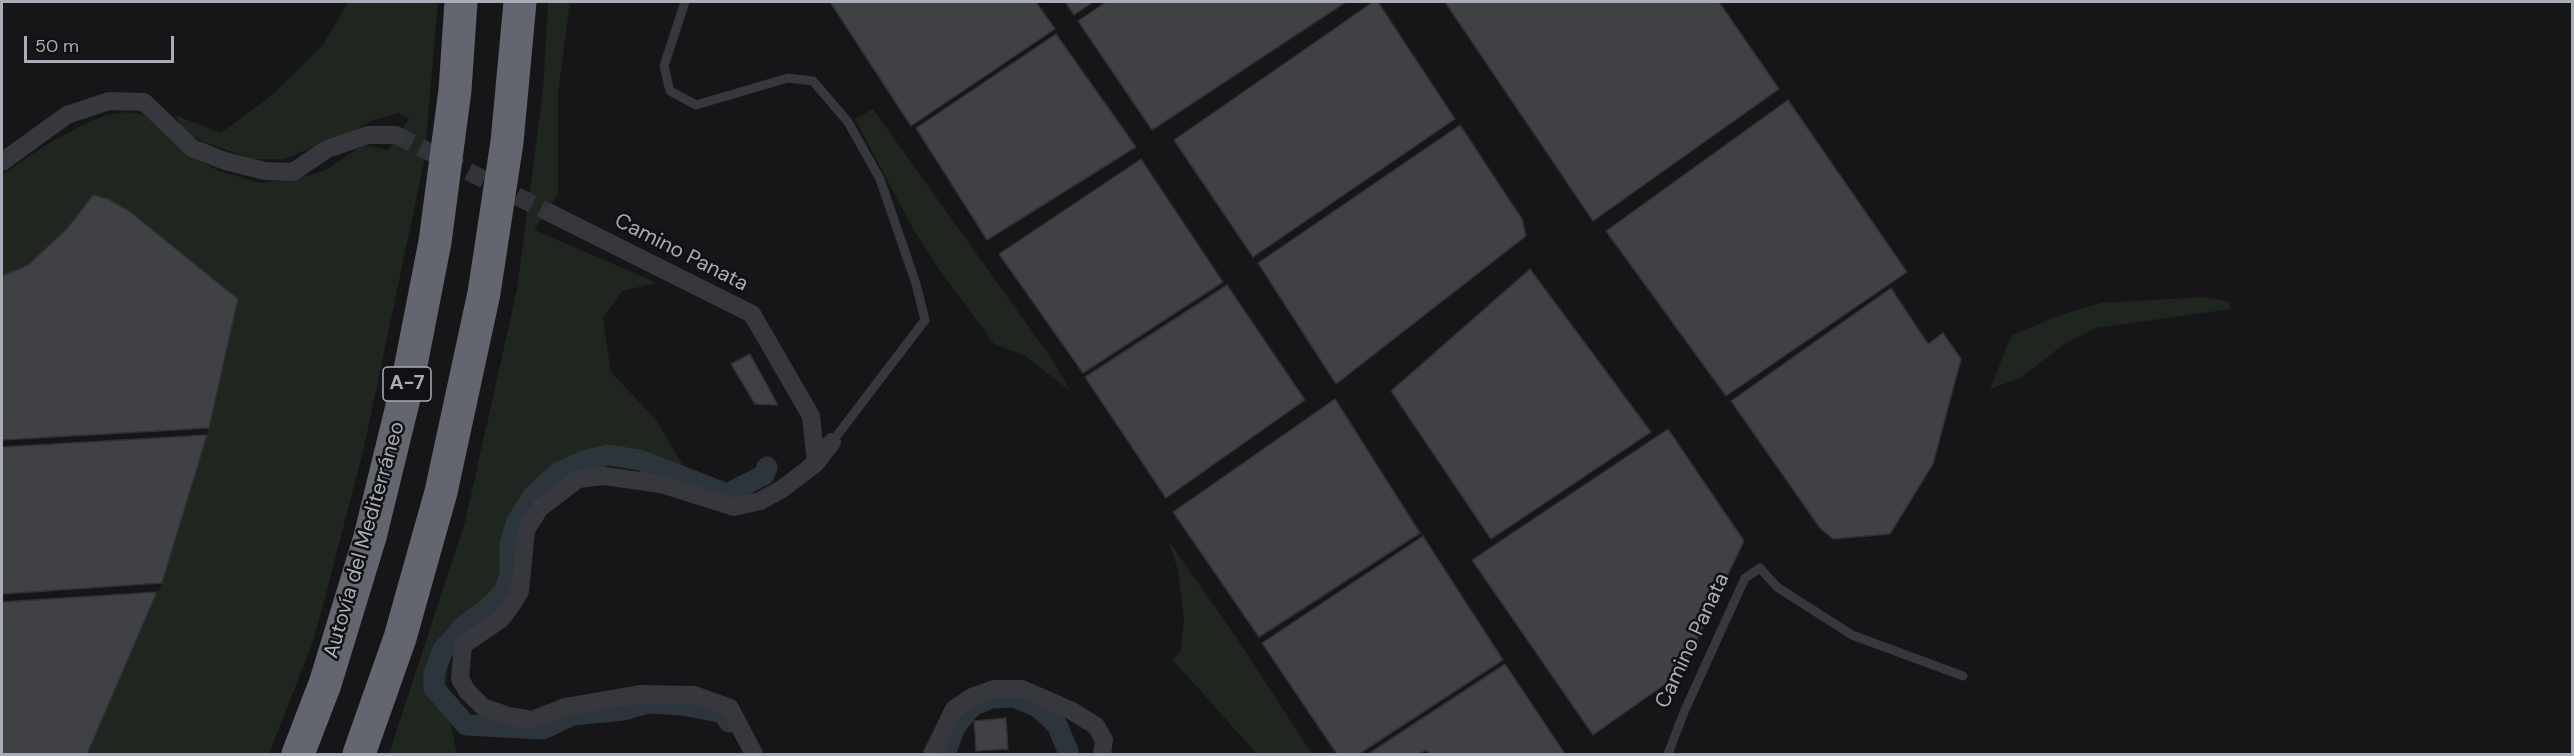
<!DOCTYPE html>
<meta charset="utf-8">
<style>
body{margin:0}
#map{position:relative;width:2574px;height:756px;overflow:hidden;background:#161618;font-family:"DM Sans",sans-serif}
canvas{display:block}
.frame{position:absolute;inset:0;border:3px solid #a8adb8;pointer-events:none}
.scale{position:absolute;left:24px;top:36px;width:150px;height:27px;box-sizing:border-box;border:3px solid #a8adb8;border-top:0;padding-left:8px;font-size:18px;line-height:21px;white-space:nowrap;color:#a8adb8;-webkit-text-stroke:4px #111113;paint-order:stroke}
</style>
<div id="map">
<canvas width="2574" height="756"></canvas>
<div class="frame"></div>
<div class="scale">50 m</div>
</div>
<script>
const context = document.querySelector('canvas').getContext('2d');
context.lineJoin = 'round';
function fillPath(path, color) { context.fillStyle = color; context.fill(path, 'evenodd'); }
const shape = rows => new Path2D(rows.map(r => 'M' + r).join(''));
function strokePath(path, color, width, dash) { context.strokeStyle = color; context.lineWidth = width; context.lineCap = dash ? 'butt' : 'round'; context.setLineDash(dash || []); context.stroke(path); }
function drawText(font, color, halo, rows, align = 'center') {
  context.font = font + ' "DM Sans",sans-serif'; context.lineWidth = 5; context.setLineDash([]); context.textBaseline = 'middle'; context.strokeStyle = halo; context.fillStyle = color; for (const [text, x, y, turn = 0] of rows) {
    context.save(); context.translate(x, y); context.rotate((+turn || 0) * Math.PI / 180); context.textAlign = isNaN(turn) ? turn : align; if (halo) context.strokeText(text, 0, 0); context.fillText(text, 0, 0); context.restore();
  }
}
fillPath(shape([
 [348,2,438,2,424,162,363,452,314,639,269,754,87,754,162,583,209,428,238,299,129,211,108,199,93,195,67,229,28,265,2,276,2,175,44,146,79,127,103,116,126,112,144,115,181,150,219,171,261,183,295,179,324,171,363,145,388,150,409,119,399,113,373,120,350,133,284,159,252,159,201,141,185,132,175,115,221,133,271,96,322,46],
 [548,2,570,2,558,92,558,194,534,230,657,283,622,291,603,318,611,372,656,420,694,484,660,471,616,460,598,461,563,473,538,497,516,532,516,566,512,586,503,601,455,639,448,665,445,696,457,754,389,754,465,522,517,289,543,91],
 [873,109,1054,362,1070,391,1024,355,994,344,941,272,913,229,855,119],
 [2203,297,2230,302,2231,309,2096,328,2064,344,2020,378,1990,389,2011,336,2058,316,2101,303],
 [1168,540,1236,637,1312,754,1257,754,1172,659,1180,653,1184,620,1178,570]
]), '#1e261f');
strokePath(shape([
 [729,722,724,714,714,711,682,705,648,703,624,710,573,715,543,729,466,725,434,688,434,673,443,650,464,626,494,603,504,591,510,576,510,546,516,523,533,496,559,472,584,461,608,455,640,460,727,494,764,475,767,467],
 [945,754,955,727,972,706,991,698,1014,697,1038,707,1057,725,1068,751]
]), '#2c353c', 21);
const building = shape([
 [830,2,1036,2,1055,29,911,126,830,2],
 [1065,2,1093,2,1074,15,1065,2],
 [1106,2,1346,2,1152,130,1078,21,1106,2],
 [1373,2,1378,2,1455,119,1253,257,1174,140,1373,2],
 [1445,2,1719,2,1779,89,1593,221,1445,2],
 [1056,34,1136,147,987,240,916,128,1056,34],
 [1788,100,1907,272,1726,396,1606,231,1788,100],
 [1460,125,1522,219,1526,236,1336,384,1258,263,1460,125],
 [1141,159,1223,282,1083,373,999,254,1141,159],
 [93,195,108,199,129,211,238,299,209,428,2,440,2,276,28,265,67,229,93,195],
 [1530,269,1651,432,1491,539,1391,391,1530,269],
 [1227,285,1305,400,1166,498,1085,377,1227,285],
 [1891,288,1928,344,1943,333,1961,359,1933,464,1890,534,1833,539,1820,528,1731,401,1891,288],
 [750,354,778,405,755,404,731,364,750,354],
 [1335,399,1420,533,1259,637,1173,512,1335,399],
 [1668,429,1744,541,1681,673,1593,735,1472,560,1668,429],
 [207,435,162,583,2,594,2,447,207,435],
 [1423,536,1503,660,1359,754,1337,754,1262,643,1423,536],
 [157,592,87,754,2,754,2,602,157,592],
 [1505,664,1565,754,1430,754,1426,750,1419,754,1368,754,1505,664],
 [1006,718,1008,749,976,751,974,721,1006,718]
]);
fillPath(building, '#404145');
strokePath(building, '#303034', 1.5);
strokePath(shape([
 [396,135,552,214]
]), '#333438', 18, [18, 9]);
strokePath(shape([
 [685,2,664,66,670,91,696,105,788,78,813,81,848,122,880,179,916,284,925,320,832,442],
 [1668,754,1684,712,1745,578,1760,568,1777,587,1852,635,1963,676]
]), '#37383d', 9);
strokePath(shape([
 [2,162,67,115,109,101,144,102,192,148,225,161,265,171,293,172,327,149,368,135,396,135],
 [552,214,752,314,811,416,816,463],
 [754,754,730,708,694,695,640,694,565,707,532,720,508,716,483,707,467,691,460,679,463,645,501,619,511,606,520,591,526,530,540,508,578,479,604,476,661,484,734,507,760,501,782,489,816,463,832,442],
 [932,754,954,709,972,697,994,689,1022,689,1072,711,1096,726,1104,740,1102,754]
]), '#37383d', 18);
strokePath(shape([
 [298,754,325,684,370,537,406,390,435,242,455,90,461,2],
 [359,754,400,638,441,492,484,293,507,142,520,2]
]), '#63666e', 33);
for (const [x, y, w] of [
 [407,384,48]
]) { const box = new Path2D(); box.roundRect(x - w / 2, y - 17, w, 34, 4.5); context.fillStyle = '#111113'; context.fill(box); strokePath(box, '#a8adb8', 1.5); }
drawText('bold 20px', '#a8adb8', null, [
 ["A-7",407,384]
]);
drawText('21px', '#a8adb8', '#111113', [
 ["Camino Panata",681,253,27],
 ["Autovía del Mediterráneo",365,540,-74],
 ["Camino Panata",1693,641,-65]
]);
</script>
